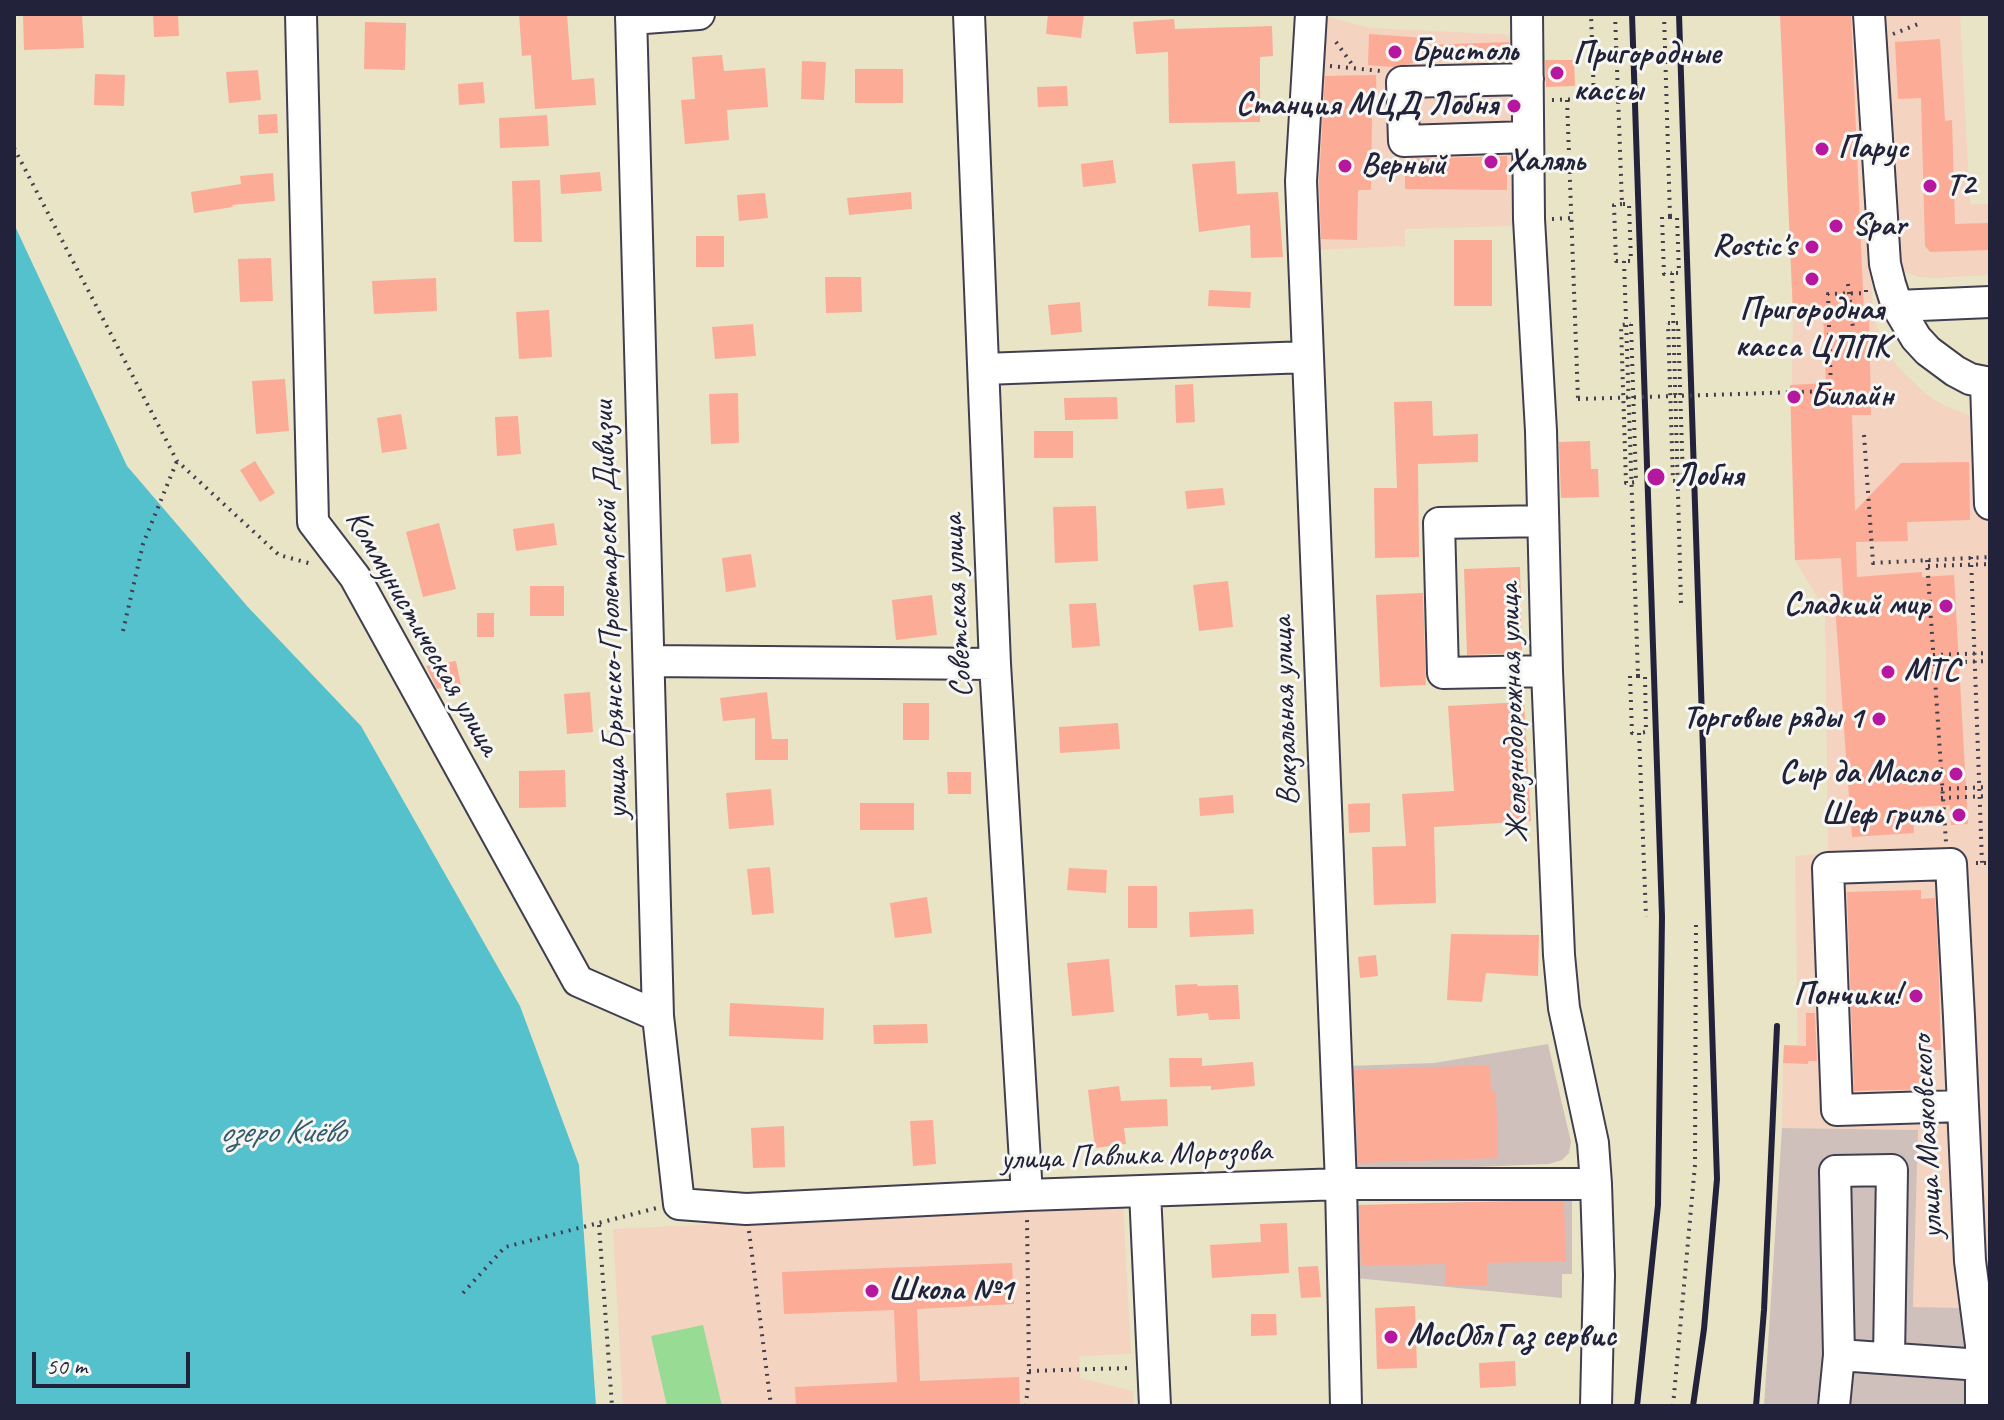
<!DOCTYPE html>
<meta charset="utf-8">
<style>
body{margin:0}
#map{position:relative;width:2004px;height:1420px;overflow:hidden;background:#e9e4c6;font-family:Caveat,sans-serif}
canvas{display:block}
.frame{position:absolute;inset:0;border:16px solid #22223b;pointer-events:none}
.scale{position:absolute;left:32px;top:1352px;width:158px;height:36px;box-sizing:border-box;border:4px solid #22223b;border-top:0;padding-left:10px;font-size:24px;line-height:28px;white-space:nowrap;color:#22223b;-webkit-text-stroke:6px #f6f6f2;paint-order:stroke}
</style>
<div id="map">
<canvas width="2004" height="1420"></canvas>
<div class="frame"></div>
<div class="scale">50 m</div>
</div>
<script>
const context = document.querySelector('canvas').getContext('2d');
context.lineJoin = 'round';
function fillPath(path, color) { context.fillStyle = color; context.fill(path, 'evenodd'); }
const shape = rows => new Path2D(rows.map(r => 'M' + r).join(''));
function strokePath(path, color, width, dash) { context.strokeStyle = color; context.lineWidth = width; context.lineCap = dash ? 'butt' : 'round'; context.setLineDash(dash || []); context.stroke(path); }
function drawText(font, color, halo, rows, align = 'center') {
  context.font = font + ' Caveat,sans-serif'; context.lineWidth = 6; context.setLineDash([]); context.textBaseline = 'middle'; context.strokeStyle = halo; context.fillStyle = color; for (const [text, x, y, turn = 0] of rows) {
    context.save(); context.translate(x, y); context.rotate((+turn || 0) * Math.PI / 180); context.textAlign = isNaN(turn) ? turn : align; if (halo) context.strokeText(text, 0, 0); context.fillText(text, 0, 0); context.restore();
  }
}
fillPath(shape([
 [1317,14,1370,28,1517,35,1516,226,1405,229,1405,246,1311,250],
 [1780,14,1858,14,1873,311,1878,330,1897,366,1926,394,1943,405,1990,423,1990,1329,1965,1308,1913,1307,1918,1130,1782,1128,1783,1063,1798,1063,1795,856,1819,854,1828,850,1825,610,1795,560,1791,440,1793,314],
 [1883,14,1960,14,1970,204,1990,204,1990,275,1936,278,1919,277,1906,272,1900,265,1897,246],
 [1123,1204,1131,1354,1079,1356,1080,1370,1080,1378,1133,1391,1134,1406,623,1406,613,1229]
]), '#f4d3c0');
fillPath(shape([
 [1548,1044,1571,1142,1569,1153,1562,1160,1549,1164,1351,1172,1347,1066,1434,1063],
 [1782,1128,1918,1130,1913,1307,1966,1308,1971,1406,1764,1406],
 [1572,1199,1572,1274,1562,1274,1562,1298,1355,1278,1352,1206]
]), '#d0c0bc');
fillPath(shape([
 [703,1325,722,1406,667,1406,651,1336]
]), '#97db94');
fillPath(shape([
 [14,224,127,466,247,606,361,726,520,1006,579,1165,596,1406,14,1406]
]), '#55c1cd');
fillPath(shape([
 [23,14,82,14,84,48,24,50],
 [153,14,178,14,179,36,154,37],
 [519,14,567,14,572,80,594,78,596,105,535,109,531,55,522,56],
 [1048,14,1084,14,1081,38,1046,34],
 [1780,14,1851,14,1864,314,1869,314,1871,415,1852,415,1855,511,1901,463,1969,462,1970,520,1907,522,1908,541,1856,542,1857,577,1922,572,1922,577,1954,575,1968,824,1951,825,1950,805,1913,807,1914,833,1852,837,1835,606,1844,605,1841,558,1795,560,1790,385,1826,383,1823,312,1793,314],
 [1174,19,1175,29,1272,26,1273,56,1260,57,1260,122,1169,123,1168,52,1136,54,1133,22],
 [365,22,406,23,405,70,364,69],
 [1369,34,1425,38,1425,45,1509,42,1509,58,1424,61,1393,67,1368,65],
 [1940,39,1945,121,1952,120,1955,224,1990,223,1990,250,1930,252,1925,246,1921,98,1898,99,1895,42],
 [722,55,724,71,765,68,768,107,727,110,729,140,685,144,681,100,695,99,692,57],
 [1545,60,1574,60,1575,86,1546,87],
 [802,61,826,62,824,100,801,99],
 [855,69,903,69,903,103,855,103],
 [258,70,261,100,229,103,226,72],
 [95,74,125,75,124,106,94,105],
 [1376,75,1377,114,1372,114,1371,190,1358,190,1357,240,1321,239,1319,181,1325,76],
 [483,82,485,103,459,105,458,84],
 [1067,86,1068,106,1038,107,1037,87],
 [277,114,278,133,259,134,258,115],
 [547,115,549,146,500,148,499,118],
 [1507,156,1507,190,1405,189,1405,159],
 [1113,160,1116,183,1083,187,1081,164],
 [1235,161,1237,194,1278,192,1283,257,1251,258,1250,225,1199,232,1192,164],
 [600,172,602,191,561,194,560,175],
 [273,173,275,201,232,205,233,207,194,213,191,192,241,184,240,176],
 [540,180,542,242,514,242,512,181],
 [911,192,912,209,849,215,847,198],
 [765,193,768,218,739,221,737,195],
 [696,236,724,236,724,267,696,267],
 [1454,240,1492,240,1492,306,1454,306],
 [271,258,273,301,240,302,238,259],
 [825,277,861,277,862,312,826,313],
 [436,278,437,311,374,314,372,281],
 [1209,290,1251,292,1250,308,1208,306],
 [1080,302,1082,332,1051,335,1048,305],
 [549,310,552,357,519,359,516,312],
 [753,324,756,356,715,359,712,327],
 [285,379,289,431,256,434,252,381],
 [1193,384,1195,422,1176,423,1175,385],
 [738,393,739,443,711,444,709,394],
 [1117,397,1118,419,1065,420,1064,398],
 [1432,401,1433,436,1478,434,1478,462,1418,464,1419,557,1375,558,1374,488,1397,488,1394,402],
 [401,414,407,449,382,453,377,418],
 [518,416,521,454,497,456,495,417],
 [1034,431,1073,431,1073,458,1034,458],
 [1590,441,1591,469,1598,469,1599,497,1561,498,1559,442],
 [255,461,275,493,260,502,240,470],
 [1223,488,1225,505,1187,509,1185,491],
 [1096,506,1098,561,1055,563,1053,507],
 [439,523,456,589,423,597,406,532],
 [554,523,557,545,516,551,513,529],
 [751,554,756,587,726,592,722,558],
 [1520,567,1522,653,1467,655,1464,569],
 [1228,581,1233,627,1199,631,1193,585],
 [530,586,564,586,564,616,530,616],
 [1423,593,1426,685,1380,687,1376,595],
 [932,595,937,635,896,640,892,600],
 [1096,603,1100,646,1072,648,1069,604],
 [477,613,494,613,494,637,477,637],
 [456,661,461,685,437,689,426,666],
 [590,692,593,732,567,734,564,694],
 [767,692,772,739,788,739,788,760,755,760,755,718,723,721,720,698],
 [1524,702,1531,821,1434,827,1436,903,1374,905,1372,847,1406,846,1402,794,1454,791,1448,706],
 [903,703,929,703,929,740,903,740],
 [1118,723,1120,749,1060,753,1059,727],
 [565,770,566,807,519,808,519,771],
 [947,772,971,772,971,794,948,794],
 [771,789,774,825,729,829,726,793],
 [1233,795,1234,813,1200,816,1199,798],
 [860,803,914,803,914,830,860,830],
 [1370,803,1370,832,1349,833,1348,804],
 [770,867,774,913,752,915,747,869],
 [1069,868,1107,870,1106,893,1067,890],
 [1128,886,1157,886,1157,928,1128,928],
 [1921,890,1921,899,1935,898,1938,951,1941,1050,1933,1050,1931,1089,1854,1091,1847,892],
 [927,897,932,933,895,938,890,903],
 [1253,909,1254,934,1190,937,1189,912],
 [1451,934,1539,935,1538,976,1486,973,1482,1002,1447,1000],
 [1376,955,1378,976,1360,978,1358,957],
 [1109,959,1114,1012,1072,1016,1067,963],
 [1197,984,1198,986,1238,985,1240,1019,1209,1020,1208,1013,1177,1016,1175,985],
 [730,1003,824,1008,823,1040,729,1036],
 [1806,1013,1815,1013,1817,1061,1808,1061,1808,1064,1783,1063,1784,1045,1806,1046],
 [927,1024,928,1043,874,1044,873,1025],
 [1169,1058,1202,1058,1202,1066,1253,1062,1255,1086,1211,1090,1211,1086,1170,1087],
 [1490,1065,1491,1091,1496,1091,1498,1158,1358,1163,1354,1070],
 [1119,1086,1121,1101,1167,1099,1168,1126,1124,1128,1126,1144,1095,1148,1088,1090],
 [933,1120,936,1164,913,1166,910,1121],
 [784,1126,785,1167,753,1168,751,1128],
 [1476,1202,1564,1202,1566,1261,1487,1263,1487,1285,1445,1286,1445,1264,1361,1266,1359,1205],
 [1287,1223,1289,1273,1212,1278,1210,1245,1261,1242,1260,1224],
 [1012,1263,1014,1304,917,1309,920,1381,1019,1377,1020,1406,796,1406,795,1387,897,1382,894,1310,784,1314,782,1272],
 [1318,1266,1321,1297,1301,1298,1298,1267],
 [1415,1306,1417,1368,1377,1369,1375,1308],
 [1251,1314,1276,1314,1277,1335,1251,1336],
 [1515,1361,1516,1386,1480,1388,1479,1363]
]), '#fcab97');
const minor = shape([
 [301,14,313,522,355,577,578,981,658,1016],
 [631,14,658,1016,679,1204,746,1209,1027,1195,1341,1184,1596,1184],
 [969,14,995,664,1027,1195],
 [1311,14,1301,181,1341,1184,1346,1406],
 [1527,14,1529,219,1541,431,1547,671,1559,955,1564,1008,1593,1143,1596,1184,1599,1275,1596,1406],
 [1869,14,1885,264,1890,284,1897,306,1916,338,1928,351,1955,371,1970,379,1990,383],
 [631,19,699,14],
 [1528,79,1402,82,1404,141,1528,137],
 [1897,306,1990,302],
 [984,369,1307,357],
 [1986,383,1990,504],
 [1543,521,1439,523,1443,673,1547,671],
 [649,661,995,664],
 [1962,1106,1837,1110,1828,868,1951,864,1959,1017,1970,1261,1981,1345,1981,1406],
 [1145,1192,1155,1406],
 [1839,1355,1835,1171,1892,1170,1889,1358],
 [1834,1406,1839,1355,1981,1365]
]);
strokePath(minor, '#403f50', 34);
strokePath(shape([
 [1615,14,1622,204],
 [1664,14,1670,217],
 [1893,34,1918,24],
 [1336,42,1354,67],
 [1330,66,1381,71],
 [1552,100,1594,99,1591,14],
 [1567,100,1578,399],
 [14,148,177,461,279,555,312,564],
 [1622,204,1614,205,1616,261,1624,261],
 [1623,204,1629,204,1631,261,1624,261],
 [1670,217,1662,217,1664,274,1672,273],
 [1670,217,1677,217,1679,273,1672,273],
 [1552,219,1571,218],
 [1624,261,1638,676],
 [1672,273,1681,603],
 [1848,284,1853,328],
 [1668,323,1678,323,1683,481,1673,481,1668,323],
 [1631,324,1636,482,1626,483,1621,325,1631,324],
 [1831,391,1828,294,1866,293,1866,290],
 [1864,435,1873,563,1990,557],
 [1971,557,1982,863],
 [1927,560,1946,842],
 [1928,566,1990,564],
 [123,631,143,544,177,461],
 [1933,655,1990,653],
 [1933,663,1990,661],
 [1638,676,1630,676,1632,733,1639,733],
 [1638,676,1645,676,1646,732,1639,733],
 [1639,733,1646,917],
 [1941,789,1990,787],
 [1941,798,1990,796],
 [1976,863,1990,863],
 [599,1225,612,1406],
 [749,1231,771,1406],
 [463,1293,505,1247,657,1208],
 [1029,1371,1130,1368],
 [1026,1406,1029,1371,1027,1220],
 [1673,1406,1695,1165,1696,920]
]), '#403f50', 4, [2, 6]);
strokePath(minor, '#fff', 30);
strokePath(shape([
 [1632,14,1662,917,1658,1205,1637,1406],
 [1679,14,1717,1179,1704,1329,1693,1406],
 [1756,1406,1764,1310,1777,1026]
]), '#22223b', 6);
strokePath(shape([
 [1578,399,1831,391]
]), '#403f50', 4, [2, 6]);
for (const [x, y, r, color] of [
 [1395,52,8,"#b5179e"],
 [1557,73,8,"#b5179e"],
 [1514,106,8,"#b5179e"],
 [1822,149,8,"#b5179e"],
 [1491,162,8,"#b5179e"],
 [1345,166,8,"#b5179e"],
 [1930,186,8,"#b5179e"],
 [1836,226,8,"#b5179e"],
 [1812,247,8,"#b5179e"],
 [1812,279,8,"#b5179e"],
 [1794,397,8,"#b5179e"],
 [1656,477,10,"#b5179e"],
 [1946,606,8,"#b5179e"],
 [1888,672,8,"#b5179e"],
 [1879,719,8,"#b5179e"],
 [1956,774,8,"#b5179e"],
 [1959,815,8,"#b5179e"],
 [1916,996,8,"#b5179e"],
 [872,1291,8,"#b5179e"],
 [1391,1337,8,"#b5179e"]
]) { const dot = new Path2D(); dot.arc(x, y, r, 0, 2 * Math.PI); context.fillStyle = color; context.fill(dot); strokePath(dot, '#f6f6f2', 3); }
drawText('bold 32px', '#22223b', '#f6f6f2', [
 ["Бристоль",1411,52],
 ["Пригородные",1573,55],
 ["кассы",1573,92],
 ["Станция МЦД Лобня",1498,106,"right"],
 ["Парус",1838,149],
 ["Халяль",1507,162],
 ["Верный",1361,166],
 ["T2",1946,186],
 ["Spar",1852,226],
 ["Rostic's",1796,247,"right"],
 ["Пригородная",1812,311,"center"],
 ["касса ЦППК",1812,348,"center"],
 ["Билайн",1810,397],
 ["Лобня",1674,477],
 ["Сладкий мир",1930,606,"right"],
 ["МТС",1904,672],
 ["Торговые ряды 1",1863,719,"right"],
 ["Сыр да Масло",1940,774,"right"],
 ["Шеф гриль",1943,815,"right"],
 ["Пончики!",1900,996,"right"],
 ["Школа №1",888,1291],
 ["МосОблГаз сервис",1407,1337]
], 'left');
drawText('32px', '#22223b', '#f6f6f2', [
 ["Советская улица",958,606,-93],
 ["улица Брянско-Пролетарской Дивизии",611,610,-92],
 ["Коммунистическая улица",422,633,60],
 ["Вокзальная улица",1286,711,-92],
 ["Железнодорожная улица",1514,713,-92],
 ["улица Маяковского",1928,1137,-93],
 ["улица Павлика Морозова",1136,1156,-2]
]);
drawText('italic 34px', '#345a6e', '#f6f6f2', [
 ["озеро Киёво",282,1133]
]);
</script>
